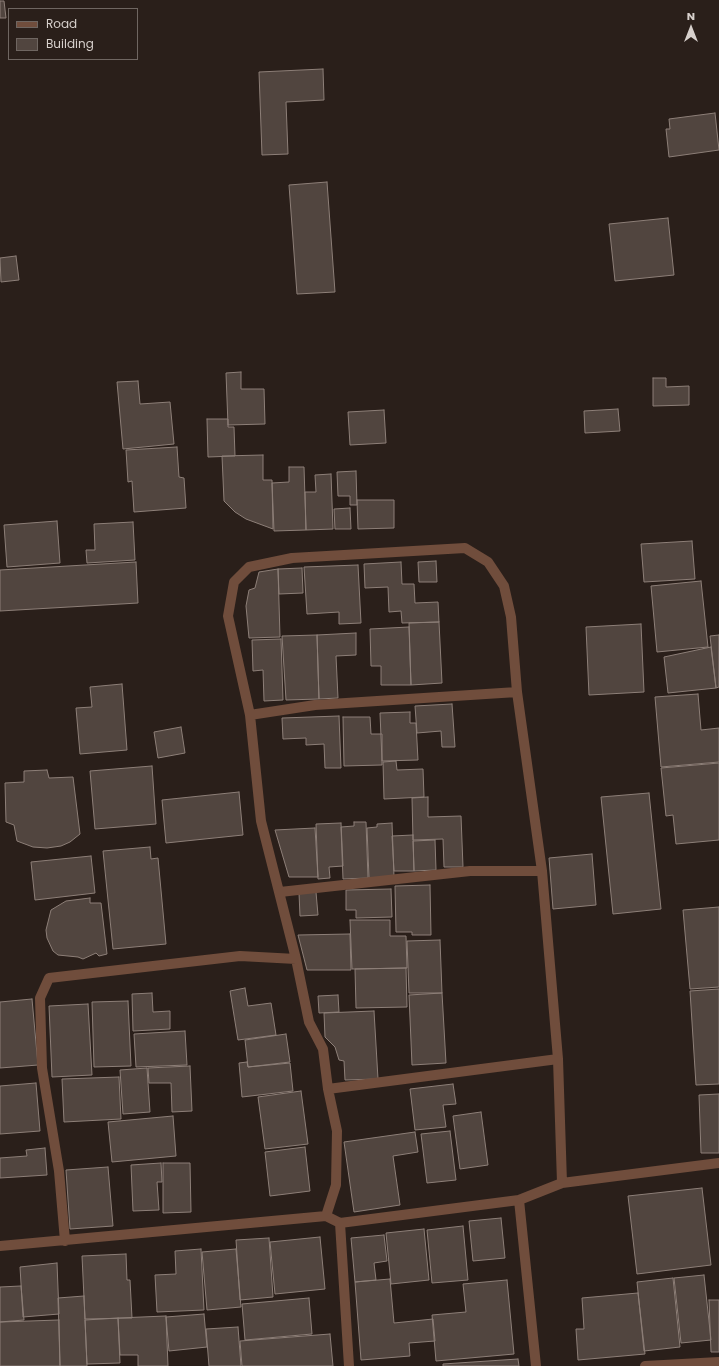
<!DOCTYPE html>
<style>
body{margin:0}
#map{position:relative;width:719px;height:1366px;overflow:hidden;background:#2a1f1a;font-family:Poppins,sans-serif}
canvas{display:block}
.legend{position:absolute;left:8px;top:8px;width:130px;height:52px;box-sizing:border-box;background:#2a1f1a;border:1px solid #6f6661;margin:0;padding:5px 7px;list-style:none;font-size:12px;color:#d7d0cc}
.legend li{display:flex;align-items:center;gap:8px;height:20px}
.legend b{width:20px;border:1px solid #6f6661}
.north{position:absolute;left:671px;top:8px;width:40px;height:40px;-webkit-text-stroke:3px #2a1f1a;paint-order:stroke;rotate:0deg;font-size:11px;font-weight:700;line-height:16px;text-align:center;color:#d7d0cc}
.north::after{content:'';display:block;margin:auto;width:14px;height:18px;background:#d7d0cc;clip-path:polygon(50% 0,100% 100%,50% 72%,0 100%)}
</style>
<div id="map">
<canvas width="719" height="1366"></canvas>
<ul class="legend">
<li><b style="height:5px;background:#704d3c"></b>Road</li>
<li><b style="height:11px;background:#51453f"></b>Building</li>
</ul>
<div class="north">N</div>
</div>
<script>
const context = document.querySelector('canvas').getContext('2d');
context.lineJoin = 'round';
function fillPath(path, color) { context.fillStyle = color; context.fill(path, 'evenodd'); }
const shape = rows => new Path2D(rows.map(r => 'M' + r).join(''));
function strokePath(path, color, width, dash) { context.strokeStyle = color; context.lineWidth = width; context.lineCap = dash ? 'butt' : 'round'; context.setLineDash(dash || []); context.stroke(path); }
const building = shape([
 [0,1,4,1,6,18,0,18,0,1],
 [323,69,324,100,286,102,288,154,262,155,259,72,323,69],
 [715,113,719,150,669,157,666,129,670,129,669,119,715,113],
 [327,182,335,292,297,294,289,185,327,182],
 [668,218,674,275,615,281,609,224,668,218],
 [16,256,19,280,1,282,0,258,16,256],
 [241,372,241,389,264,389,265,424,228,425,226,373,241,372],
 [653,378,666,378,666,387,689,386,689,405,653,406,653,378],
 [138,381,140,404,170,402,174,444,123,449,117,382,138,381],
 [618,409,620,431,585,433,584,411,618,409],
 [384,410,386,443,350,445,348,412,384,410],
 [207,419,228,419,228,427,234,427,235,456,208,457,207,419],
 [177,447,179,477,184,478,186,508,134,512,132,481,128,482,126,450,177,447],
 [263,455,263,480,272,480,273,529,246,519,235,512,224,501,222,456,263,455],
 [289,467,304,467,306,530,274,531,272,483,289,482,289,467],
 [356,471,357,505,350,505,350,496,338,496,337,472,356,471],
 [331,474,333,529,306,530,305,492,316,492,315,475,331,474],
 [357,500,394,500,394,528,358,529,357,500],
 [350,508,351,529,335,529,334,509,350,508],
 [57,521,60,563,7,567,4,525,57,521],
 [133,522,135,560,87,563,86,550,95,550,94,524,133,522],
 [692,541,695,579,644,582,641,544,692,541],
 [436,561,437,582,419,582,418,562,436,561],
 [136,562,138,603,0,611,0,570,136,562],
 [401,562,402,584,414,584,415,603,438,602,439,622,402,623,401,611,389,612,388,587,365,588,364,564,401,562],
 [358,565,361,623,339,624,339,612,307,614,304,567,358,565],
 [302,568,303,593,279,594,278,569,302,568],
 [278,569,280,637,249,638,246,606,249,590,255,588,259,572,278,569],
 [701,581,708,647,657,652,651,586,701,581],
 [439,622,442,683,411,685,409,623,439,622],
 [641,624,644,692,589,695,586,627,641,624],
 [409,627,411,685,381,685,381,666,371,666,370,629,409,627],
 [356,633,356,655,336,656,338,698,319,699,317,635,356,633],
 [317,635,319,699,286,700,282,636,317,635],
 [719,635,719,687,716,688,710,636,719,635],
 [281,639,283,700,264,701,263,670,253,671,252,640,281,639],
 [711,647,716,688,668,693,664,657,711,647],
 [122,684,127,750,80,754,76,708,92,707,90,687,122,684],
 [698,694,701,730,719,728,719,762,661,767,655,697,698,694],
 [452,704,455,747,442,747,441,731,417,733,415,706,452,704],
 [410,712,410,723,416,723,418,760,382,761,380,713,410,712],
 [339,716,341,768,325,768,324,744,306,745,306,738,283,739,282,718,339,716],
 [343,717,370,717,371,734,382,734,382,765,344,766,343,717],
 [181,727,185,753,158,758,154,732,181,727],
 [396,761,397,770,423,769,424,797,384,799,383,762,396,761],
 [719,763,719,840,676,844,673,815,666,816,661,768,719,763],
 [152,766,156,824,95,829,90,771,152,766],
 [47,770,49,778,73,777,80,834,70,842,61,846,47,848,33,847,17,841,14,825,6,822,5,783,24,782,24,771,47,770],
 [239,792,243,835,166,843,162,800,239,792],
 [649,793,661,909,613,914,601,797,649,793],
 [428,797,428,817,461,816,463,867,444,867,443,839,413,840,412,798,428,797],
 [354,822,366,822,368,878,343,879,341,827,354,826,354,822],
 [341,823,343,866,329,867,330,878,318,879,316,824,341,823],
 [392,823,394,877,369,878,367,828,377,827,377,824,392,823],
 [315,828,318,877,289,877,275,830,315,828],
 [413,835,414,871,394,871,392,836,413,835],
 [435,840,436,870,414,871,413,841,435,840],
 [150,847,151,859,158,858,166,944,113,949,103,851,150,847],
 [592,854,596,905,553,909,549,858,592,854],
 [91,856,95,893,35,900,31,862,91,856],
 [430,885,431,935,412,935,412,932,396,932,395,886,430,885],
 [391,889,392,917,356,918,356,910,346,910,346,890,391,889],
 [316,892,318,915,300,916,299,893,316,892],
 [90,898,90,903,101,903,107,954,99,956,96,953,83,959,78,957,58,955,53,951,47,938,46,930,51,910,66,901,90,898],
 [719,907,719,987,690,989,683,910,719,907],
 [350,920,390,920,390,936,406,936,407,968,352,969,350,920],
 [350,934,351,970,307,970,298,935,350,934],
 [440,940,442,993,409,993,407,941,440,940],
 [406,968,407,1007,356,1008,355,969,406,968],
 [245,988,248,1006,271,1003,276,1035,238,1040,230,991,245,988],
 [719,989,719,1084,696,1085,690,991,719,989],
 [152,993,153,1012,170,1011,170,1029,133,1031,132,994,152,993],
 [442,993,446,1063,412,1065,409,995,442,993],
 [338,995,339,1012,319,1013,318,996,338,995],
 [32,999,38,1065,0,1068,0,1002,32,999],
 [128,1001,131,1066,94,1067,92,1002,128,1001],
 [88,1004,92,1075,52,1077,49,1006,88,1004],
 [374,1011,378,1079,345,1080,344,1061,339,1060,335,1047,325,1037,324,1013,374,1011],
 [185,1031,187,1065,136,1067,134,1034,185,1031],
 [286,1034,290,1062,248,1067,245,1040,286,1034],
 [247,1062,248,1067,290,1063,293,1091,242,1097,239,1063,247,1062],
 [190,1066,192,1111,172,1112,171,1083,149,1083,148,1068,190,1066],
 [147,1068,150,1112,123,1114,120,1070,147,1068],
 [119,1077,121,1119,64,1122,62,1079,119,1077],
 [36,1083,40,1131,0,1134,0,1086,36,1083],
 [453,1084,456,1104,443,1105,446,1127,415,1130,410,1089,453,1084],
 [301,1091,308,1144,265,1149,258,1097,301,1091],
 [719,1094,719,1153,701,1153,699,1095,719,1094],
 [481,1112,488,1165,460,1169,453,1116,481,1112],
 [173,1116,176,1156,112,1162,108,1122,173,1116],
 [450,1131,456,1180,427,1183,421,1134,450,1131],
 [415,1132,418,1152,393,1156,400,1205,354,1212,344,1142,415,1132],
 [305,1147,310,1191,270,1196,265,1152,305,1147],
 [45,1148,47,1175,0,1178,0,1158,27,1156,26,1150,45,1148],
 [161,1163,162,1182,157,1182,159,1210,133,1211,131,1165,161,1163],
 [163,1163,190,1163,191,1212,163,1213,163,1163],
 [108,1167,113,1226,70,1229,66,1170,108,1167],
 [702,1188,711,1265,637,1274,628,1196,702,1188],
 [501,1218,505,1258,473,1261,469,1221,501,1218],
 [463,1226,468,1280,432,1283,427,1230,463,1226],
 [424,1229,429,1280,391,1284,386,1233,424,1229],
 [384,1235,387,1261,374,1263,376,1280,355,1282,351,1238,384,1235],
 [320,1237,325,1289,275,1294,270,1242,320,1237],
 [269,1238,273,1297,240,1300,236,1240,269,1238],
 [201,1249,204,1310,157,1312,155,1275,176,1274,175,1251,201,1249],
 [236,1249,241,1307,207,1310,202,1252,236,1249],
 [126,1254,127,1280,130,1280,132,1318,85,1319,82,1256,126,1254],
 [57,1263,59,1314,23,1317,20,1267,57,1263],
 [704,1275,711,1340,681,1343,674,1278,704,1275],
 [673,1278,680,1347,644,1351,637,1282,673,1278],
 [390,1279,394,1323,433,1319,435,1341,409,1343,410,1356,361,1360,355,1282,390,1279],
 [507,1280,514,1354,436,1361,432,1315,466,1312,463,1284,507,1280],
 [21,1286,24,1320,0,1322,0,1287,21,1286],
 [638,1293,645,1354,578,1360,576,1329,584,1329,582,1298,638,1293],
 [84,1296,87,1366,60,1366,58,1298,84,1296],
 [309,1298,312,1334,245,1340,242,1304,309,1298],
 [709,1300,719,1300,719,1352,711,1352,709,1300],
 [204,1314,207,1347,169,1351,166,1317,204,1314],
 [166,1316,168,1366,138,1366,138,1355,120,1355,118,1318,166,1316],
 [118,1318,120,1363,87,1364,85,1320,118,1318],
 [59,1320,60,1366,0,1366,0,1322,59,1320],
 [238,1327,241,1366,209,1366,206,1329,238,1327],
 [330,1334,333,1366,242,1366,240,1341,330,1334],
 [518,1359,519,1366,443,1366,443,1364,518,1359]
]);
fillPath(building, '#51453f');
strokePath(building, '#8d7f78', 1);
strokePath(shape([
 [250,715,315,705,517,692],
 [280,892,470,871,542,871],
 [328,1089,558,1059],
 [519,1200,536,1366],
 [326,1216,336,1185,337,1131,328,1089,323,1049,309,1022,296,959,261,821,250,715,228,616,234,582,249,567,292,558,465,548,488,562,504,586,511,617,517,692,542,871,558,1059,562,1183],
 [340,1223,349,1366],
 [65,1241,59,1171,42,1068,40,998,49,978,240,956,296,959],
 [0,1246,326,1216,340,1223,519,1200,562,1183,719,1163],
 [645,1366,719,1362]
]), '#704d3c', 10);
</script>
